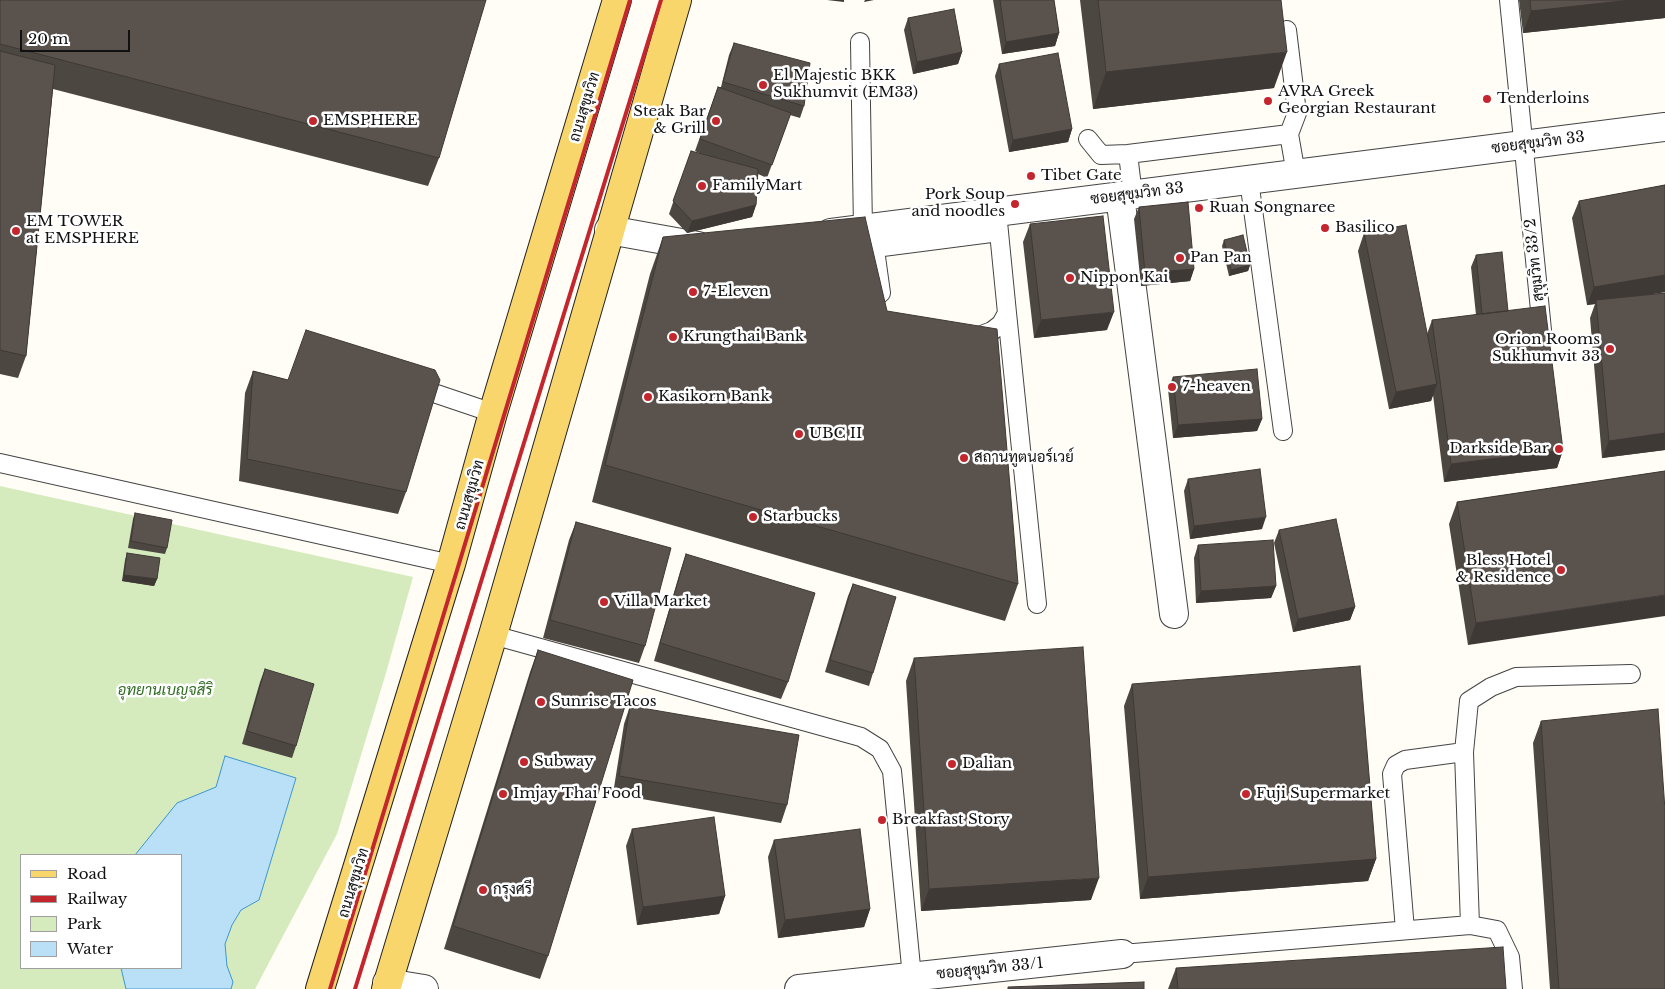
<!DOCTYPE html>
<meta charset="utf-8">
<style>
body{margin:0}
#map{position:relative;width:1665px;height:989px;overflow:hidden;background:#fffdf5;font-family:"Libre Baskerville",serif}
canvas{display:block}
.legend{position:absolute;left:20px;top:854px;width:162px;height:115px;box-sizing:border-box;background:#fff;border:1px solid #a0a0a0;margin:0;padding:6px 9px;list-style:none;font-size:15px;color:#111}
.legend li{display:flex;align-items:center;gap:10px;height:25px}
.legend b{width:25px;border:1px solid #a0a0a0}
.scale{position:absolute;left:20px;top:30px;width:110px;height:22px;box-sizing:border-box;border:2px solid #111;border-top:0;padding-left:6px;font-size:15px;line-height:18px;white-space:nowrap;color:#111;-webkit-text-stroke:4px #fff;paint-order:stroke}
</style>
<div id="map">
<canvas width="1665" height="989"></canvas>
<ul class="legend">
<li><b style="height:6px;background:#f9d66b"></b>Road</li>
<li><b style="height:6px;background:#c4262e"></b>Railway</li>
<li><b style="height:14px;background:#d5ebbd"></b>Park</li>
<li><b style="height:14px;background:#b9e0f7"></b>Water</li>
</ul>
<div class="scale">20 m</div>
</div>
<script>
const context = document.querySelector('canvas').getContext('2d');
context.lineJoin = 'round';
function fillPath(path, color) { context.fillStyle = color; context.fill(path, 'evenodd'); }
const shape = rows => new Path2D(rows.map(r => 'M' + r).join(''));
function strokePath(path, color, width, dash) { context.strokeStyle = color; context.lineWidth = width; context.lineCap = dash ? 'butt' : 'round'; context.setLineDash(dash || []); context.stroke(path); }
function drawText(font, color, halo, rows, align = 'center') {
  context.font = font + ' "Libre Baskerville",Sarabun,serif'; context.lineWidth = 5; context.setLineDash([]); context.textBaseline = 'middle'; context.strokeStyle = halo; context.fillStyle = color; for (const [text, x, y, turn = 0] of rows) {
    context.save(); context.translate(x, y); context.rotate((+turn || 0) * Math.PI / 180); context.textAlign = isNaN(turn) ? turn : align; if (halo) context.strokeText(text, 0, 0); context.fillText(text, 0, 0); context.restore();
  }
}
fillPath(shape([
 [0,486,413,577,386,673,337,834,255,989,0,989],
 [21,855,181,855,181,968,21,968]
]), '#d5ebbd');
const water = shape([
 [225,756,296,778,259,900,241,910,232,925,225,944,227,966,233,982,231,989,126,989,121,968,181,968,181,855,135,855,177,803,216,787,225,756]
]);
fillPath(water, '#b9e0f7');
strokePath(water, '#3f96cf', 1);
const lane = shape([
 [1509,0,1542,330],
 [1287,30,1297,113,1289,134],
 [860,42,863,229],
 [1088,139,1101,155,1128,154],
 [1249,180,1283,431],
 [1133,195,1128,154,1289,134,1296,174],
 [872,228,881,293],
 [875,248,999,232],
 [1007,313,1037,604],
 [974,338,992,331,1001,324,1007,313,997,212],
 [413,386,493,413],
 [0,463,451,564],
 [493,635,861,737,880,749,892,771,912,977],
 [1470,925,1464,752,1469,701,1491,687,1516,677,1631,674],
 [1405,930,1392,774,1396,765,1405,760,1464,752],
 [1122,954,1470,925,1497,930,1510,957,1513,989]
]);
const street = shape([
 [1120,196,1174,614],
 [609,230,698,246],
 [831,233,1665,127],
 [387,983,424,989],
 [799,989,1122,954]
]);
const primary = shape([
 [320,989,451,564,493,413,617,0],
 [386,989,493,635,677,0]
]);
strokePath(lane, '#444', 20);
strokePath(street, '#444', 30);
strokePath(primary, '#222', 30);
strokePath(lane, '#fff', 18);
strokePath(street, '#fff', 28);
strokePath(primary, '#f9d66b', 28);
strokePath(shape([
 [330,989,630,0],
 [355,989,661,0]
]), '#c4262e', 4);
fillPath(shape([
 [0,0,439,158,428,186,53,89,26,356,18,378,0,374],
 [993,0,1054,0,1059,33,1055,46,1002,54],
 [1080,0,1281,0,1274,88,1093,109],
 [1519,0,1665,0,1665,18,1523,33],
 [908,18,962,52,958,64,913,74,904,30],
 [734,43,804,106,800,118,790,115,767,178,758,174,756,205,752,217,687,233,669,214,691,151,701,154,695,151,718,87,721,87,729,55],
 [999,64,1072,129,1068,142,1009,152,995,76],
 [1665,185,1665,292,1643,295,1665,293,1665,450,1602,458,1590,318,1595,304,1587,305,1572,218,1579,201],
 [1139,207,1194,269,1190,281,1141,286,1134,219],
 [1030,224,1107,330,1034,338,1023,242],
 [1364,233,1427,334,1432,320,1476,315,1471,267,1476,255,1508,311,1563,450,1557,468,1444,482,1433,395,1431,401,1389,409,1358,251],
 [663,237,1018,584,1005,621,592,502,650,274],
 [1224,240,1250,265,1248,271,1229,276,1222,246],
 [253,371,288,380,406,492,398,514,239,481,245,393],
 [1173,377,1262,419,1257,431,1173,438,1168,389],
 [1665,471,1468,645,1449,524,1457,502],
 [1188,479,1262,529,1190,539,1184,491],
 [135,513,167,548,165,554,128,548,133,519],
 [576,522,645,646,639,663,543,638,569,540],
 [1279,530,1355,607,1350,620,1293,632,1274,543],
 [1198,545,1276,586,1271,598,1196,603,1194,558],
 [127,553,157,579,154,586,122,581,125,560],
 [686,554,788,682,781,699,654,661,680,572],
 [853,584,873,673,869,686,825,672,848,596],
 [538,650,548,956,540,979,444,949,530,672],
 [914,658,1091,900,921,911,906,681],
 [265,669,296,746,292,758,242,744,260,682],
 [1132,684,1376,859,1368,881,1140,899,1124,706],
 [630,706,787,805,781,823,613,794,624,724],
 [1541,721,1665,989,1550,989,1533,743],
 [632,829,725,896,719,914,637,925,626,846],
 [774,840,870,909,864,927,778,938,768,857],
 [1176,968,1506,989,1168,989]
]), '#4d4742');
fillPath(shape([
 [827,0,844,0,844,2],
 [865,0,874,0,864,2],
 [1631,0,1665,0,1665,18,1523,33,1531,11],
 [1059,33,1055,46,1002,54,1006,42],
 [962,52,958,64,913,74,917,62],
 [1287,52,1274,88,1093,109,1106,72],
 [1072,129,1068,142,1009,152,1013,140],
 [756,205,752,217,687,233,692,221],
 [1250,265,1248,271,1229,276,1231,270],
 [1194,269,1190,281,1141,286,1145,273],
 [1665,275,1665,292,1596,304,1596,300,1595,304,1587,305,1594,287],
 [1114,312,1107,330,1034,338,1041,320],
 [1437,384,1431,401,1389,409,1396,392],
 [1262,419,1257,431,1173,438,1178,425],
 [1665,433,1665,450,1602,458,1609,441],
 [1563,450,1557,468,1444,482,1451,464],
 [1266,517,1262,529,1190,539,1194,526],
 [124,575,157,579,154,586,122,581],
 [1276,586,1271,598,1196,603,1201,591],
 [1665,595,1665,616,1468,645,1476,623],
 [1355,607,1350,620,1293,632,1298,619],
 [1376,859,1368,881,1140,899,1148,877],
 [1099,878,1091,900,921,911,929,889],
 [725,896,719,914,637,925,643,907],
 [870,909,864,927,778,938,785,920]
]), '#3f3936');
const building = shape([
 [0,0,486,0,439,158,0,44,0,0],
 [1000,0,1054,0,1059,33,1006,42,1000,0],
 [1098,0,1281,0,1287,52,1106,72,1098,0],
 [1530,0,1631,0,1531,11,1530,0],
 [954,9,962,52,917,62,908,18,954,9],
 [734,43,810,63,804,106,723,82,734,43],
 [0,51,55,65,26,356,0,350,0,51],
 [1058,53,1072,129,1013,140,999,64,1058,53],
 [718,87,791,113,772,165,700,139,718,87],
 [691,151,758,169,756,205,692,221,673,201,691,151],
 [1665,185,1665,275,1594,287,1579,201,1665,185],
 [1188,202,1194,269,1145,273,1139,207,1188,202],
 [1103,216,1114,312,1041,320,1030,224,1103,216],
 [865,217,887,311,997,329,1018,584,605,465,663,237,865,217],
 [1406,225,1437,384,1396,392,1364,233,1406,225],
 [1243,235,1250,265,1231,270,1224,240,1243,235],
 [1502,252,1508,311,1482,314,1476,255,1502,252],
 [1665,293,1665,433,1609,441,1596,300,1665,293],
 [1545,306,1563,450,1451,464,1432,320,1545,306],
 [306,330,435,370,440,380,406,492,247,459,253,371,288,380,306,330],
 [1257,369,1262,419,1178,425,1173,377,1257,369],
 [1260,469,1266,517,1194,526,1188,479,1260,469],
 [1665,471,1665,595,1476,623,1457,502,1665,471],
 [135,513,172,520,167,548,131,541,135,513],
 [1336,519,1355,607,1298,619,1279,530,1336,519],
 [576,522,671,548,645,646,550,620,576,522],
 [1273,540,1276,586,1201,591,1198,545,1273,540],
 [127,553,160,558,157,579,124,575,127,553],
 [686,554,815,593,788,682,660,643,686,554],
 [853,584,896,597,873,673,830,660,853,584],
 [1083,647,1099,878,929,889,914,658,1083,647],
 [538,650,633,680,548,956,453,926,538,650],
 [1360,666,1376,859,1148,877,1132,684,1360,666],
 [265,669,314,684,296,746,247,731,265,669],
 [630,706,799,735,787,805,619,776,630,706],
 [1658,709,1665,810,1665,989,1559,989,1541,721,1658,709],
 [714,817,725,896,643,907,632,829,714,817],
 [860,829,870,909,785,920,774,840,860,829],
 [1503,947,1506,989,1178,989,1176,968,1503,947],
 [1144,982,1144,989,1008,989,1008,987,1144,982]
]);
fillPath(building, '#5a524d');
strokePath(building, '#3f3936', 1);
for (const [x, y, r, color] of [
 [763,85,5,"#c4262e"],
 [1487,99,5,"#c4262e"],
 [1268,101,5,"#c4262e"],
 [313,121,5,"#c4262e"],
 [716,121,5,"#c4262e"],
 [1031,176,5,"#c4262e"],
 [702,186,5,"#c4262e"],
 [1015,204,5,"#c4262e"],
 [1199,208,5,"#c4262e"],
 [1325,228,5,"#c4262e"],
 [16,231,5,"#c4262e"],
 [1180,258,5,"#c4262e"],
 [1070,278,5,"#c4262e"],
 [693,292,5,"#c4262e"],
 [673,337,5,"#c4262e"],
 [1610,349,5,"#c4262e"],
 [1172,387,5,"#c4262e"],
 [648,397,5,"#c4262e"],
 [799,434,5,"#c4262e"],
 [1559,449,5,"#c4262e"],
 [964,458,5,"#c4262e"],
 [753,517,5,"#c4262e"],
 [1561,570,5,"#c4262e"],
 [604,602,5,"#c4262e"],
 [541,702,5,"#c4262e"],
 [524,762,5,"#c4262e"],
 [952,764,5,"#c4262e"],
 [503,794,5,"#c4262e"],
 [1246,794,5,"#c4262e"],
 [882,820,5,"#c4262e"],
 [483,890,5,"#c4262e"]
]) { const dot = new Path2D(); dot.arc(x, y, r, 0, 2 * Math.PI); context.fillStyle = color; context.fill(dot); strokePath(dot, '#fff', 2); }
drawText('15px', '#111', '#fff', [
 ["El Majestic BKK",773,76],
 ["Sukhumvit (EM33)",773,93],
 ["AVRA Greek",1278,92],
 ["Georgian Restaurant",1278,109],
 ["Tenderloins",1497,99],
 ["Steak Bar",706,112,"right"],
 ["& Grill",706,129,"right"],
 ["EMSPHERE",323,121],
 ["Tibet Gate",1041,176],
 ["FamilyMart",712,186],
 ["Pork Soup",1005,195,"right"],
 ["and noodles",1005,212,"right"],
 ["Ruan Songnaree",1209,208],
 ["EM TOWER",26,222],
 ["at EMSPHERE",26,239],
 ["Basilico",1335,228],
 ["Pan Pan",1190,258],
 ["Nippon Kai",1080,278],
 ["7-Eleven",703,292],
 ["Krungthai Bank",683,337],
 ["Orion Rooms",1600,340,"right"],
 ["Sukhumvit 33",1600,357,"right"],
 ["7-heaven",1182,387],
 ["Kasikorn Bank",658,397],
 ["UBC II",809,434],
 ["Darkside Bar",1549,449,"right"],
 ["สถานทูตนอร์เวย์",974,458],
 ["Starbucks",763,517],
 ["Bless Hotel",1551,561,"right"],
 ["& Residence",1551,578,"right"],
 ["Villa Market",614,602],
 ["Sunrise Tacos",551,702],
 ["Subway",534,762],
 ["Dalian",962,764],
 ["Imjay Thai Food",513,794],
 ["Fuji Supermarket",1256,794],
 ["Breakfast Story",892,820],
 ["กรุงศรี",493,890]
], 'left');
drawText('15px', '#111', '#fff', [
 ["ถนนสุขุมวิท",585,107,-73],
 ["ซอยสุขุมวิท 33",1538,143,-7],
 ["ซอยสุขุมวิท 33",1137,194,-7],
 ["สุขุมวิท 33/2",1535,260,-96],
 ["ถนนสุขุมวิท",470,495,-74],
 ["ถนนสุขุมวิท",354,883,-73],
 ["ซอยสุขุมวิท 33/1",990,969,-6]
]);
drawText('italic 15px', '#2f6b1f', '#fff', [
 ["อุทยานเบญจสิริ",165,691]
]);
</script>
